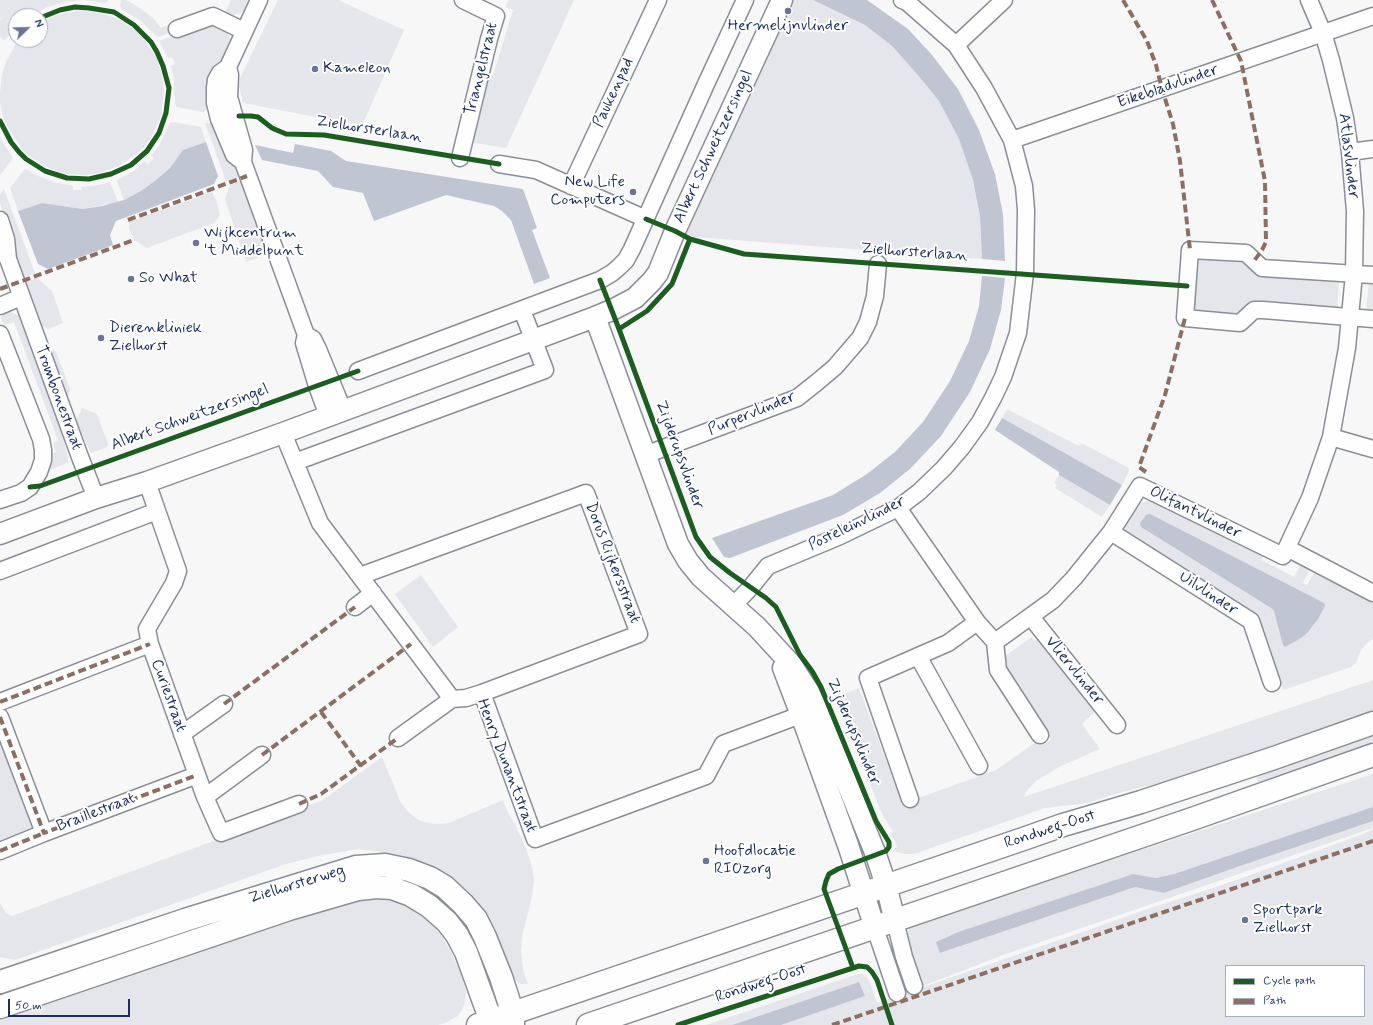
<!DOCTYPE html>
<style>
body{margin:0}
#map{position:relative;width:1373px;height:1025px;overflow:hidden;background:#f7f7f8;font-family:Mynerve,sans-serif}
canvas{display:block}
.legend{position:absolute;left:1225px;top:965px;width:140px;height:52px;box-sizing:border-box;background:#fff;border:1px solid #a4acbf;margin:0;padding:5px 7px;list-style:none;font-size:12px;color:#1b2f5e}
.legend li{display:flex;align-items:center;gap:8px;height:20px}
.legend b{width:20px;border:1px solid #a4acbf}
.north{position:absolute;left:8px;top:8px;width:40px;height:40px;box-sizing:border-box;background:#fff;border:1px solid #a4acbf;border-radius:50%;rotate:67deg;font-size:11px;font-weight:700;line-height:16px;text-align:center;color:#1b2f5e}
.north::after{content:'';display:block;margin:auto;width:14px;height:18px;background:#687594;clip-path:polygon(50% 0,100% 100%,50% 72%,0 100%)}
.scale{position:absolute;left:8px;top:999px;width:122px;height:18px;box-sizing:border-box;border:2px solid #1b2f5e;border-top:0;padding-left:5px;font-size:12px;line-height:14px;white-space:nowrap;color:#1b2f5e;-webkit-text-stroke:3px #fff;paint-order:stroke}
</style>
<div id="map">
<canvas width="1373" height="1025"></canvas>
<ul class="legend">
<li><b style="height:5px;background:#1b5e20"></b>Cycle path</li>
<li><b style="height:5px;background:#8d6e63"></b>Path</li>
</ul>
<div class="north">N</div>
<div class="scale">50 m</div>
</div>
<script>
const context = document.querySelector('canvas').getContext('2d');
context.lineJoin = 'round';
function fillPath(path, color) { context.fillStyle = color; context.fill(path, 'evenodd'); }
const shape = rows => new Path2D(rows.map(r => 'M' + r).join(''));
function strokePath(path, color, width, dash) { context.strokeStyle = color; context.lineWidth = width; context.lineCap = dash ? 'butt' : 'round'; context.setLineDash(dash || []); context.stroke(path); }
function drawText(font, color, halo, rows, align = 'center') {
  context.font = font + ' Mynerve,sans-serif'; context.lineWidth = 4; context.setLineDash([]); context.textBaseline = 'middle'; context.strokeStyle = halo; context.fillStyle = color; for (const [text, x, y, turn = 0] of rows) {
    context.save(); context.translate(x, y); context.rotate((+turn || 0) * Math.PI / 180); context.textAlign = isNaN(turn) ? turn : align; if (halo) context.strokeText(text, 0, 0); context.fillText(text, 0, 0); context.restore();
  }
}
fillPath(shape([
 [0,0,32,0,0,19],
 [278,0,338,0,404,30,362,126,243,103,239,86,240,78]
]), '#e6e7ec');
fillPath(shape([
 [24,0,108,0,107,2,104,3,84,0,65,2,45,8,30,16,16,16,16,27,6,39,3,40,0,36,0,20,7,13],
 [121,0,126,0,137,6,153,18,161,28,168,25,171,32,159,37,156,36,141,21,121,9,120,6],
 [231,0,252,0,246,13,243,12,228,17,224,15],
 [509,0,574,0,506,148,470,142,489,75,493,75,513,10,505,7],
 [791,0,813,0,865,25,892,46,917,74,939,101,959,139,973,180,980,216,982,259,682,236],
 [77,11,89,11,103,14,116,18,135,30,143,38,156,57,162,75,164,89,161,116,153,134,146,145,138,153,119,166,97,174,86,175,66,174,58,172,41,164,30,156,24,152,9,129,3,117,0,103,0,92,2,74,6,62,15,45,20,40,40,40,40,23,51,17,65,13],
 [213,22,225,27,230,39,232,41,213,77,210,105,206,106,206,110,203,112,177,107,175,104,174,80,171,66,175,64,172,57,168,58,159,41],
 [173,122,201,127,206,142,183,150,170,168,156,180,141,191,124,200,117,181,119,179,134,171,145,161,148,164,154,158,151,156,159,146,170,123],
 [205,123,213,123,218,129,239,177,226,181],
 [0,138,13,158,0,175],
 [26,169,38,176,54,182,73,186,73,190,82,190,81,187,99,185,110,182,118,202,82,209,42,203,18,211,10,188,24,170],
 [241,181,267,250,264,251,262,256,246,262,225,199,230,185],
 [4,189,35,273,23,278,0,203,0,194],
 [212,192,216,200,220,215,214,223,147,248,134,240,129,229,129,222],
 [1195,255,1241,258,1255,273,1339,278,1337,310,1239,315,1190,313],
 [37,278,52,291,63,323,48,329,44,327,41,328,24,282],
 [1369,281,1373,281,1373,312,1366,311],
 [7,311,18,315,20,315,58,419,69,462,50,470,48,470,48,455,56,452,53,443,58,440,14,322,4,325,1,319,3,313],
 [53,350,56,352,70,389,69,395,65,397,49,351],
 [82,408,97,414,108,444,107,447,91,453,75,419,78,417],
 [1007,409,1079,446,1081,443,1129,468,1129,471,1122,485,1002,418],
 [1059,475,1110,505,1102,517,1055,488,1057,485,1054,483],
 [1155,500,1263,555,1262,560,1294,577,1300,566,1309,571,1303,583,1307,585,1314,573,1373,602,1373,639,1368,642,1361,650,1356,663,1351,667,1283,690,1257,616,1254,617,1127,535,1125,526,1126,522,1134,510,1143,502],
 [1141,527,1318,619,1274,611,1271,608],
 [421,575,458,627,433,647,395,594],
 [1032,637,1034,641,1040,638,1098,709,1082,724,1100,749,1061,766,1036,781,1026,792,1024,797,1373,680,1373,713,1190,776,1122,792,1087,803,1045,808,914,854,903,854,893,851,897,847,894,839,890,835,893,831,883,816,835,698,859,688,902,804,996,770,1039,740,1043,745,1051,739,1003,669,1005,656],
 [1373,732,1373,746,1259,787,1255,773],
 [0,740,35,831,0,845],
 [382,757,400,801,408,812,420,821,434,824,449,823,503,800,508,813,515,824,527,851,532,867,534,880,532,896,522,937,521,951,523,970,528,984,520,984,509,976,479,904,456,881,429,864,396,854,359,849,323,855,286,864,15,960,0,957,0,903,6,913,12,916,323,800],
 [1373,774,1373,807,1174,874,1156,878,1133,874,958,932,936,942,941,953,1135,887,1164,893,1237,867,1373,821,1373,828,1003,955,923,986,914,963,907,936,909,928,915,924],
 [1373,829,1373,1025,781,1025,865,996,859,982,732,1025,706,1025,858,974,862,974,866,976,869,980,877,1003,1091,929,1144,910,1228,883,1363,834],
 [1226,966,1364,966,1364,1016,1226,1016],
 [389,897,409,905,425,916,439,932,450,950,462,977,466,992,464,1006,458,1016,445,1023,438,1025,0,1025,0,1012,333,901]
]), '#e5e6ec');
fillPath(shape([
 [813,0,867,0,908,29,932,55,958,89,979,130,995,174,1003,214,1005,261,982,259,980,216,973,180,959,139,939,101,917,74,892,46,865,25],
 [206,142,218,176,214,184,116,221,110,235,113,245,48,269,38,264,18,211,42,203,82,209,102,206,124,200,141,191,156,180,170,168,183,150],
 [295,144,331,151,346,161,523,189,537,228,532,230,550,278,534,284,511,220,502,211,494,206,446,195,374,221,363,193,333,187,318,171,262,160,255,145,293,153],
 [982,276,1005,278,1001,310,990,349,970,392,941,436,910,469,880,493,843,515,730,558,724,557,712,538,833,495,867,474,895,452,923,422,950,381,969,341,979,306],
 [1002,418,1122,485,1110,505,1059,475,1059,472,995,430],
 [1150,514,1324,603,1325,606,1318,619,1308,632,1301,638,1285,647,1283,645,1274,611,1271,608,1141,527,1140,523,1146,515],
 [1373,807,1373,821,1237,867,1164,893,1135,887,940,953,936,942,958,932,1133,874,1156,878,1174,874],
 [859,982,865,996,781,1025,732,1025]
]), '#c0c5d2');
const minor = shape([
 [259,0,228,67,220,73,216,80,215,88,215,103,219,119,234,155,243,162,302,324,306,335,304,343,307,353,317,386,328,416],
 [177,29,213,16,244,31],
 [956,45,1004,0],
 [228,67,230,75,229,97,244,150,243,162],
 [1012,140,1373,16],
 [1350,152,1373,149],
 [460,158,489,39,496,16,463,0],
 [499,164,536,170,646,219],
 [571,186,658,0],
 [0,220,6,239,8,259],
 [0,248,8,259,80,457,96,498],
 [1373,275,1262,268,1246,253,1190,250,1185,318,1240,323,1254,310,1263,310,1373,319],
 [0,306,21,297],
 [0,334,41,439,43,450,43,460,39,472,30,487,21,493,0,500],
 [306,335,313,339,318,349,343,410],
 [358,371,600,280,612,273,619,267,626,260,632,249,706,84,745,0],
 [283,433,320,523,452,699,466,698,482,693,535,839,706,776,723,744,811,711],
 [1331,437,1373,449],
 [645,455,797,398,816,383,835,367,860,338,868,322,875,296,878,264],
 [295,462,545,370,522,310],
 [147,482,178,571,174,583,147,629,150,644,205,797,221,833,299,804],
 [898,508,977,622,995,642,1053,600,1074,578,1111,532,1140,486,1283,556,1310,498,1331,437,1347,348,1354,274,1355,211,1350,152,1345,118,1331,60,1323,33,1309,0],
 [1111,532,1251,621,1272,683],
 [1287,548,1373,593],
 [0,571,157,511],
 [360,576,586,493,639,634,482,693],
 [733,606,751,587,768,566,840,536,898,508,919,492,944,468,962,447,980,422,993,398,1003,377,1018,333,1025,273,1026,210,1024,186,1012,140,984,88,956,45,907,2,902,0],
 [355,607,373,593],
 [1031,617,1117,725],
 [995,642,998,670,1040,735],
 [918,656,979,766],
 [0,702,150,644],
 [0,717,44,833,197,775],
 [182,734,224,704],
 [398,738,452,699],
 [205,797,262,755],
 [910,799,868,678,948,643,977,622],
 [0,851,44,833],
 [895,921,904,957,914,986],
 [875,928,897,993]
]);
const tertiary = shape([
 [595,317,678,544,688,561,701,577,757,627,791,664,809,692,817,709,876,855,886,885,895,921],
 [0,534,96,498,147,482,283,433,595,317,612,310,635,298,652,281,658,273,675,231,782,0],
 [783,668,801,715,848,845,875,928]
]);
const secondary = shape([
 [0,982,185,920,330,875,356,867,385,865,409,870,430,878,445,887,463,904,476,919,485,937,501,977,513,1014,513,1025],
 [0,1007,289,909,358,889,377,887,392,888,411,895,429,906,447,922,457,935,466,952,491,1021,494,1025]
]);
const primary = shape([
 [478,1025,1026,838,1063,825,1141,802,1274,758,1373,723],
 [588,1025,1192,819,1373,755]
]);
strokePath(minor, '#8a8e97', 19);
strokePath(tertiary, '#8a8e97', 23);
strokePath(secondary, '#8a8e97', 25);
strokePath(primary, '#8a8e97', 25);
strokePath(minor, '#fefefe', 16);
strokePath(tertiary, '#fefefe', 20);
strokePath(secondary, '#fefefe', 22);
strokePath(primary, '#fefefe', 22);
strokePath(shape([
 [1123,0,1147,41,1156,65,1162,89,1173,124,1180,161,1190,250],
 [1212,0,1241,61,1265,181,1266,242,1262,250,1254,261],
 [128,220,247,176],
 [0,289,134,240],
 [1146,472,1139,467,1165,395,1185,318],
 [0,702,150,644],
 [224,704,355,607],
 [321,712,361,766],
 [0,717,44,833,197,775],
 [262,755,411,644],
 [299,804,321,794,398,738],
 [0,851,44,833],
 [832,1025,1373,841]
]), '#8d6e63', 4, [8, 4]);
strokePath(shape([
 [239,116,251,116,258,117,272,128,286,134,324,135,499,164],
 [0,121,11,142,19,152,26,159,45,171,67,178,89,179,111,174,131,165,147,151,159,133,166,113,169,88,163,66,157,52,151,42,134,25,114,12,89,8,75,7,60,10,40,18],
 [646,219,675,231,690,239,744,254,1187,286],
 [600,280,619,329,696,537,710,557,730,573,766,598,776,607,800,655,812,671,821,687,876,821,889,842,889,847,886,851,838,869,829,874,826,881,824,889,853,968],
 [619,329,647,311,672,284,690,239],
 [30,487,40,486,358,371],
 [678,1025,859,966,867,967,872,972,877,980,892,1025]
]), '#1b5e20', 5);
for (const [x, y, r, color] of [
 [788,11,4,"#687594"],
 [315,69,4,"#687594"],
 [633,192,4,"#687594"],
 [196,243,4,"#687594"],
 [131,279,4,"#687594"],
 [101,338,4,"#687594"],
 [706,861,4,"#687594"],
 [1245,920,4,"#687594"]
]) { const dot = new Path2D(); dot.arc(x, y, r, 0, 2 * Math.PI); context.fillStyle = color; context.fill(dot); strokePath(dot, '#fff', 1.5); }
drawText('16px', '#1b2f5e', '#fff', [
 ["Hermelijnvlinder",788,27,"center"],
 ["Kameleon",323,69],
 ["New Life",625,183,"right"],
 ["Computers",625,201,"right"],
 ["Wijkcentrum",204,234],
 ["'t Middelpunt",204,252],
 ["So What",139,279],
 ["Dierenkliniek",109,329],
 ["Zielhorst",109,347],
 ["Hoofdlocatie",714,852],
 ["RIOzorg",714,870],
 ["Sportpark",1253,911],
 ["Zielhorst",1253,929]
], 'left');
drawText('16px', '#1b2f5e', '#fff', [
 ["Triangelstraat",482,69,-76],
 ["Eikebladvlinder",1168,87,-19],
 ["Paukenpad",614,93,-65],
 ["Zielhorsterlaan",369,130,9],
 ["Albert Schweitzersingel",714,147,-65],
 ["Atlasvlinder",1348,156,83],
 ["Zielhorsterlaan",914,253,4],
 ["Trombonestraat",58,398,70],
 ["Purpervlinder",752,414,-22],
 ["Albert Schweitzersingel",190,418,-20],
 ["Zijderupsvlinder",679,455,70],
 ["Olifantvlinder",1195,513,26],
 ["Posteleinvlinder",857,524,-26],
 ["Dorus Rijkersstraat",612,563,69],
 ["Uilvlinder",1208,594,33],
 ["Vliervlinder",1074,671,51],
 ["Curiestraat",168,696,70],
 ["Zijderupsvlinder",853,732,67],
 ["Henry Dunantstraat",506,766,69],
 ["Braillestraat",96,813,-21],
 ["Rondweg-Oost",1050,830,-18],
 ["Zielhorsterweg",297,885,-17],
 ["Rondweg-Oost",761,984,-18]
]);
</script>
